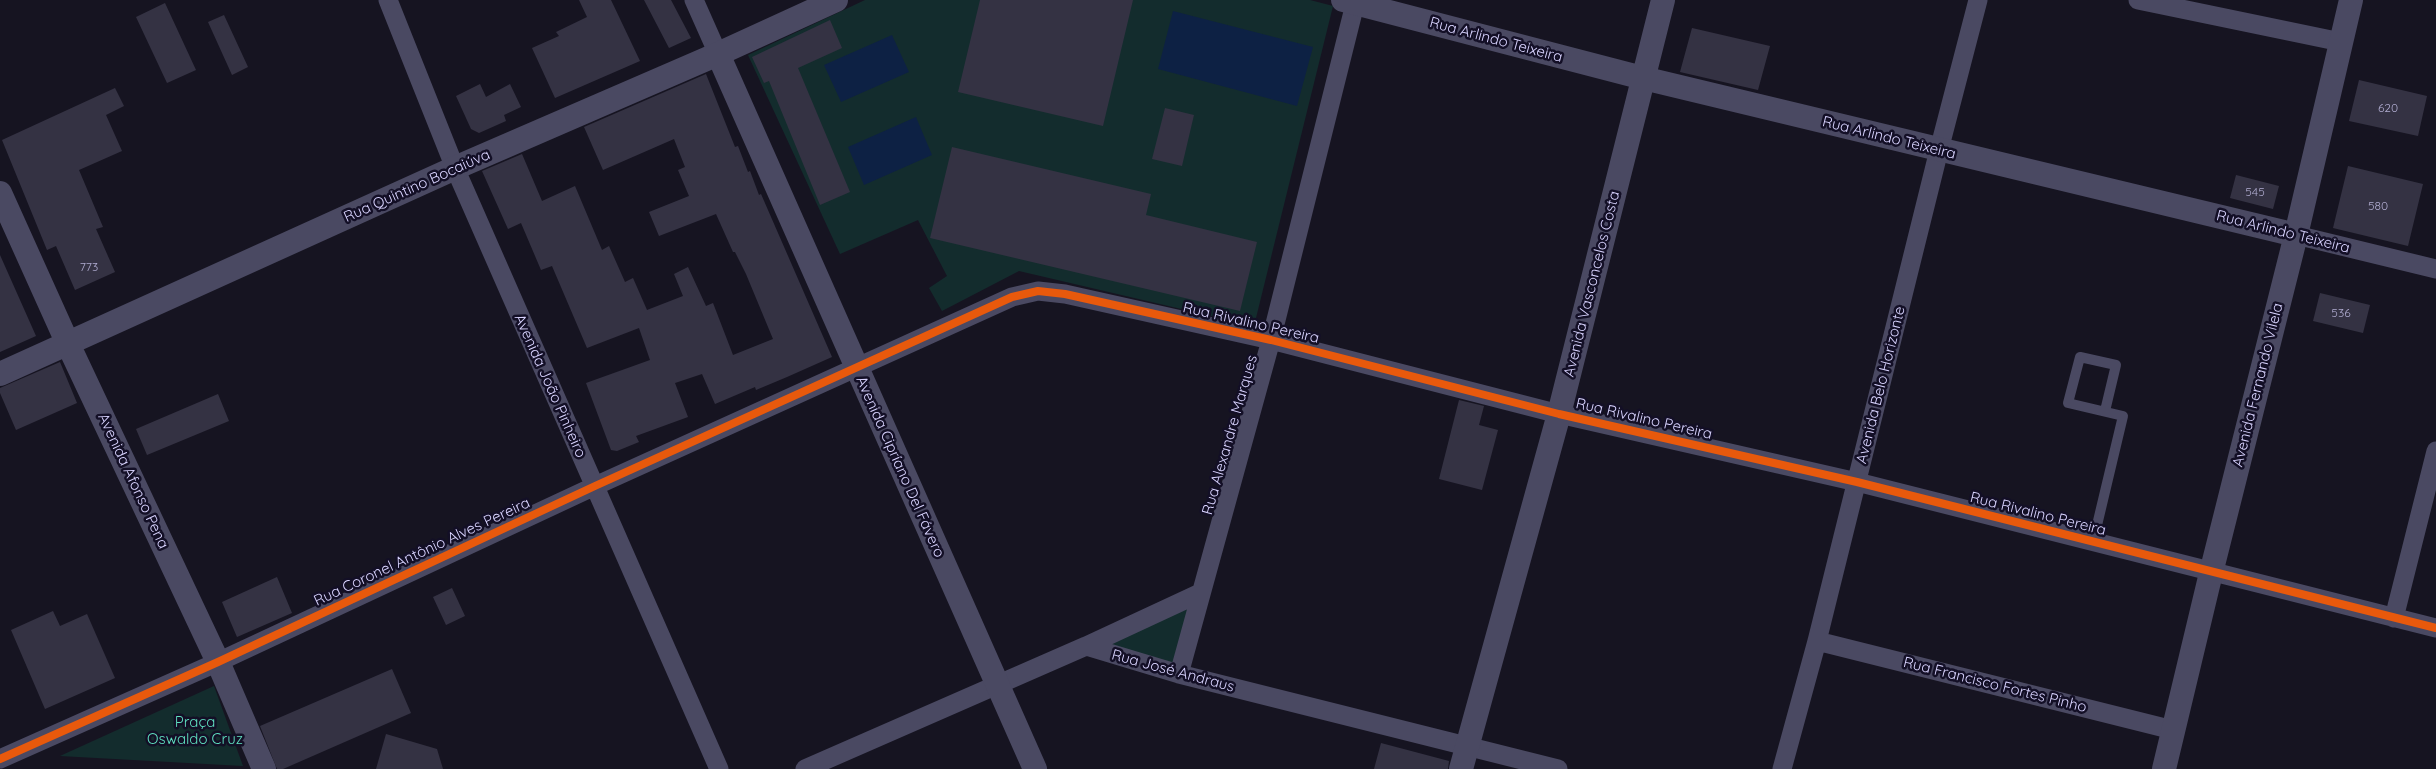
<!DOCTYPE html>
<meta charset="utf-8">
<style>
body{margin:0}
canvas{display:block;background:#161421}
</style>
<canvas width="2436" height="769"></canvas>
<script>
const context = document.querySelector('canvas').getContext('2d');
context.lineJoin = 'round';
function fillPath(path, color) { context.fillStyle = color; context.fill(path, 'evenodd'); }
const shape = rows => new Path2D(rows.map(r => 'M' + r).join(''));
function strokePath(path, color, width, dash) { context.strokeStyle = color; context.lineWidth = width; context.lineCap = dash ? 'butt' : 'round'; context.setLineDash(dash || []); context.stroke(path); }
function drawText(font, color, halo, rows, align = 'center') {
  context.font = font + ' Quicksand,sans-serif'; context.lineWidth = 5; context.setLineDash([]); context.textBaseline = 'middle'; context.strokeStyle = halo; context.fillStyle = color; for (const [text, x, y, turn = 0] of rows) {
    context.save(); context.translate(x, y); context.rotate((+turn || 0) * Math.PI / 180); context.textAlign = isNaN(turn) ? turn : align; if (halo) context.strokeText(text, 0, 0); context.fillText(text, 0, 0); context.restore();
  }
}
fillPath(shape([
 [865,0,1310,0,1333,6,1254,326,1019,271,942,311,929,288,947,276,918,220,840,254,748,55],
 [1191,602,1172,671,1103,641],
 [214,686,243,766,60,756]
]), '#132c2d');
fillPath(shape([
 [1173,11,1313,47,1297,106,1158,69],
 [892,35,909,72,841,102,824,65],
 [916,117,932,155,864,185,848,147]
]), '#0d2144');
fillPath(shape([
 [579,0,611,0,640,61,555,98,532,48,559,36,556,32,587,17],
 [644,0,671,0,691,38,669,48],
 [980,0,1133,0,1103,126,958,92],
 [165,3,196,70,167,83,136,17],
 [224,15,248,67,232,75,208,22],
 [830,20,842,48,798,68,850,192,820,205,769,81,764,83,752,57],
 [1692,28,1770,46,1758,90,1680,72],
 [706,74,735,147,738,146,748,172,750,171,759,195,761,194,832,357,787,377,756,390,755,387,715,404,702,374,675,383,688,417,636,436,639,442,617,451,611,450,586,383,650,360,639,328,587,348,552,266,541,270,521,223,508,229,482,171,522,154,542,201,575,186,602,250,609,246,625,282,633,278,647,310,683,296,674,274,688,267,706,306,713,303,733,355,773,339,746,274,735,252,733,252,716,214,659,236,649,212,689,196,678,170,685,167,674,139,603,170,584,127],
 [2359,80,2427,96,2418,136,2349,121],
 [480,84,486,97,510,84,521,107,504,115,506,121,479,133,471,129,456,96],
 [115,88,124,106,106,115,122,151,79,170,103,227,96,229,115,272,75,290,56,246,47,250,2,140],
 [1165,108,1194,115,1182,166,1152,159],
 [952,147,1151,194,1146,215,1257,242,1240,311,930,238],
 [2348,166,2423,184,2408,246,2333,228],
 [2236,175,2279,186,2273,209,2230,198],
 [0,255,36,336,0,352],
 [2320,293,2370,305,2363,333,2313,321],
 [60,362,77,403,16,430,0,393,0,388],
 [218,394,229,421,147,455,136,429],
 [1459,400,1484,406,1479,425,1498,430,1482,490,1439,479],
 [277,577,292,613,237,637,222,602],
 [452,588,465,616,446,625,433,597],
 [53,611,60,626,87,614,115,678,45,709,11,630],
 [392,669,411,713,283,769,277,769,260,726],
 [386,734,437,749,443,769,376,769],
 [1381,743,1449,761,1448,769,1374,769]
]), '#343243');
strokePath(shape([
 [2093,542,2123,416,2068,403,2080,357,2116,365,2105,411]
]), '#4a4962', 10);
strokePath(shape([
 [388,0,455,168,719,769],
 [694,0,718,54],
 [2138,0,2341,42],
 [2296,235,2436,269],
 [2394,618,2436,451],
 [1817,641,2173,730],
 [1086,646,1200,593],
 [1179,674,1271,340,1356,0],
 [0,759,218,662,595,486,1012,297,1038,291,1065,294,1271,340,1559,414,1857,482,2436,628],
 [805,769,1086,646,1179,674,1558,769],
 [1782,769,1817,641,1939,150,1978,0]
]), '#4a4962', 19);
strokePath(shape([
 [1343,0,1643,78,2296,235],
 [718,54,1035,769],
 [0,193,68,344,218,662,264,769],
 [0,374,455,168,718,54,836,0],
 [1461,769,1559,414,1663,0],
 [2164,769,2211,573,2296,235,2351,0]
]), '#4a4962', 24);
strokePath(shape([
 [0,759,218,662,595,486,1012,297,1038,291,1065,294,1271,340,1559,414,1857,482,2436,628]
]), '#e8590c', 8);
drawText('12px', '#b0acd0', null, [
 ["620",2388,108],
 ["545",2255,192],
 ["580",2378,206],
 ["773",89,267],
 ["536",2341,313]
]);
drawText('15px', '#d9d4ff', '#130f26', [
 ["Rua Arlindo Teixeira",1496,40,15],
 ["Rua Arlindo Teixeira",1889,138,14],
 ["Rua Quintino Bocaiúva",417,186,-24],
 ["Rua Arlindo Teixeira",2283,232,14],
 ["Avenida Vasconcelos Costa",1592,284,-76],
 ["Rua Rivalino Pereira",1251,323,13],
 ["Avenida Belo Horizonte",1881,385,-76],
 ["Avenida Fernando Vilela",2258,385,-76],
 ["Avenida João Pinheiro",550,386,66],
 ["Rua Rivalino Pereira",1644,419,13],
 ["Rua Alexandre Marques",1230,435,-74],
 ["Avenida Cipríano Del Fávero",900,467,66],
 ["Avenida Afonso Pena",133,481,65],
 ["Rua Rivalino Pereira",2038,514,14],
 ["Rua Coronel Antônio Alves Pereira",422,552,-25],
 ["Rua José Andraus",1173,671,15],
 ["Rua Francisco Fortes Pinho",1995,685,14]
]);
drawText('15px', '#5fe0c0', '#130f26', [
 ["Praça",195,722],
 ["Oswaldo Cruz",195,739]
]);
</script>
